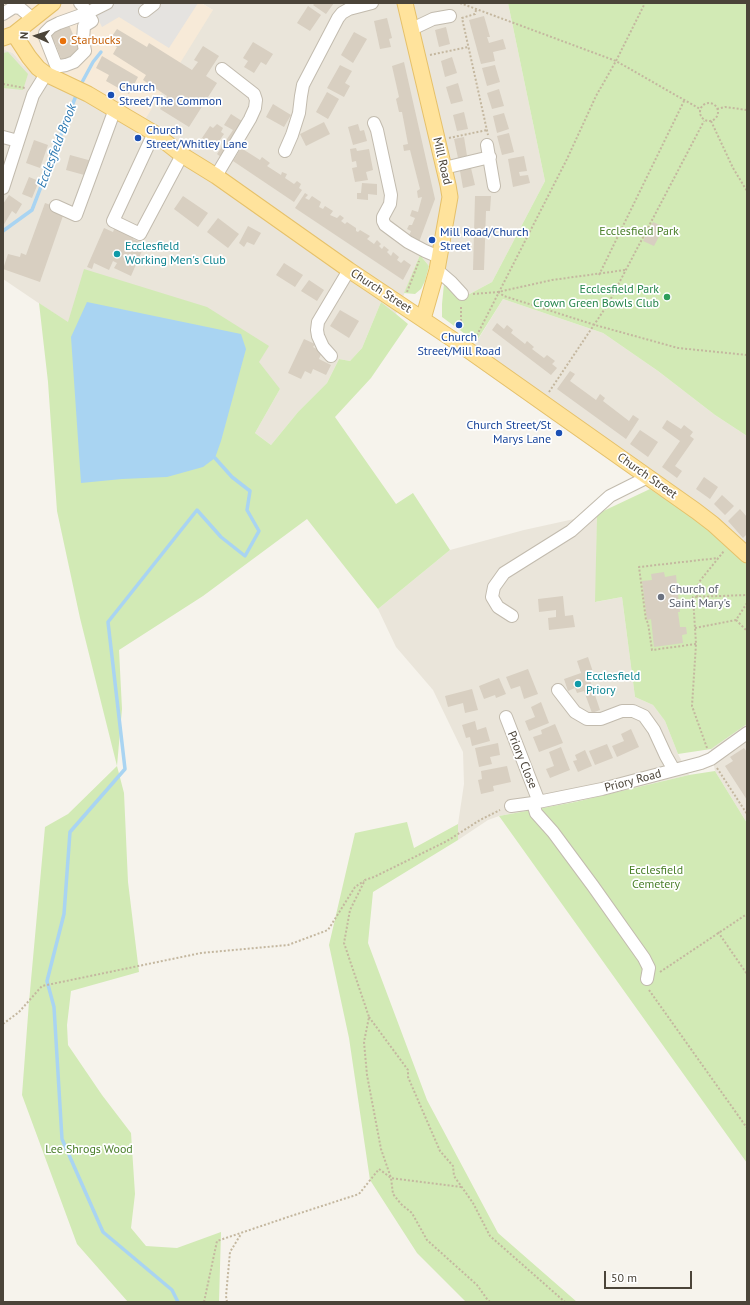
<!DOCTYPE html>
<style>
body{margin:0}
#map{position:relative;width:750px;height:1305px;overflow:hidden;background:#f6f3ec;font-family:"PT Sans",sans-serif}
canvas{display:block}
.frame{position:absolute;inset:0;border:4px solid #4b4439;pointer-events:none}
.north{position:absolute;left:16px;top:16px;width:40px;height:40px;-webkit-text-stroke:3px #fff;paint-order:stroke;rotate:273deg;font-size:11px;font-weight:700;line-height:16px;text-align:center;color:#4b4439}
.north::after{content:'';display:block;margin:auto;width:14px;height:18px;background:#4b4439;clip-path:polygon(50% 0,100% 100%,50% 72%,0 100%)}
.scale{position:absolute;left:604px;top:1271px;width:88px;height:18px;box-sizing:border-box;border:2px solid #4b4439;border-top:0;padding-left:5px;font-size:12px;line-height:14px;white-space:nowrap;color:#4b4439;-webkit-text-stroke:3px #fff;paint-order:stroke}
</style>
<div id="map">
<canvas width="750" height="1305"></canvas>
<div class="frame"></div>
<div class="north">N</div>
<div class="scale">50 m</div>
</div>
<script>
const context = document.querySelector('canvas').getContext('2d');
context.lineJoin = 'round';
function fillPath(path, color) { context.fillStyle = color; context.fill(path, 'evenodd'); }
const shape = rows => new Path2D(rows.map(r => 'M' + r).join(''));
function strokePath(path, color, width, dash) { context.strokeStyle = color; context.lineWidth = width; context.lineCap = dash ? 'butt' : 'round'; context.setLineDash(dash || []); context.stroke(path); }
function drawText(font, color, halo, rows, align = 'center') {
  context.font = font + ' "PT Sans",sans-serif'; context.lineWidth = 3.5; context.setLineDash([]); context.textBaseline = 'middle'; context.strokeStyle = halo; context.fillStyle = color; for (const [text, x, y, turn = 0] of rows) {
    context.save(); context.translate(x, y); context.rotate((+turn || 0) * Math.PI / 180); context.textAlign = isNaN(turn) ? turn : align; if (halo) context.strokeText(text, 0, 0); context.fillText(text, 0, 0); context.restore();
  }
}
fillPath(shape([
 [201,3,508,3,545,181,492,282,462,298,444,284,420,255,396,314,381,302,362,348,350,361,339,359,327,383,298,412,271,445,255,433,280,389,68,323,3,279,3,49,13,53,24,66,213,10],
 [503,299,603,333,658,371,715,415,747,436,747,563,705,525,650,489,466,359],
 [597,514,596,602,622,597,635,697,653,705,665,721,678,754,689,775,575,802,499,816,488,820,458,840,458,824,464,784,463,752,433,690,396,647,378,609,450,550,524,530],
 [747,724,747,823,715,771,711,749]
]), '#eae5da');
fillPath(shape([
 [3,3,201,3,213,10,138,131,54,84,24,66,13,53,3,49]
]), '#f7ead8');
fillPath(shape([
 [508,3,747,3,747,436,715,415,658,371,603,333,503,299,476,342,442,317,442,304,444,284,462,298,492,282,545,181],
 [8,52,28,74,23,90,3,88,3,53],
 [420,255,429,266,425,281,421,289,415,294,404,293],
 [84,269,207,307,269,346,259,362,280,389,255,433,271,445,298,412,327,383,339,359,350,361,362,348,381,302,396,314,408,324,371,378,335,417,396,504,413,493,450,550,378,609,307,519,203,596,119,650,122,709,117,766,124,793,128,882,139,972,71,991,67,1025,68,1045,102,1095,131,1133,135,1194,131,1228,146,1246,177,1248,221,1232,219,1302,128,1302,77,1244,22,1095,29,1002,45,827,68,814,117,766,80,618,57,511,48,382,39,303,68,322],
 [650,489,705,525,747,563,747,724,711,749,678,754,665,721,653,705,635,697,622,597,595,602,597,514],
 [715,771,747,823,747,1163,499,816,575,802,689,775],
 [407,822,414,848,458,824,458,840,373,892,368,943,427,1100,498,1233,577,1302,466,1302,417,1253,370,1180,349,1038,329,945,355,833]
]), '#d2eab5');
fillPath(shape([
 [100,3,198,3,169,48,119,17,102,27,93,9]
]), '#e5e3e0');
fillPath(shape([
 [87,302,241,334,246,349,221,441,215,458,203,467,167,477,122,479,81,483,71,337]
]), '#a9d4f2');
strokePath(shape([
 [80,86,93,62,101,52],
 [3,231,32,210,77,93],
 [178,1302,172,1290,103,1232,62,1139,54,1007,47,981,64,914,70,832,125,769,108,622,197,510,221,537,245,556,259,531,247,510,250,491,232,477,215,458]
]), '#a9d4f2', 3.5);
fillPath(shape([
 [315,3,334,3,326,14,313,5],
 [308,6,321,15,310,31,297,23],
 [484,16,490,37,487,37,489,43,503,39,506,49,493,52,495,61,481,64,469,20],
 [387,18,392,38,389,39,391,47,380,49,374,21],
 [69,25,81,53,62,61,55,43,51,45,48,39,52,37,50,33],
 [446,27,450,44,439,47,435,30],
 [117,29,147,47,149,43,192,70,198,62,194,60,203,46,219,56,206,76,217,83,189,127,160,109,167,96,143,80,146,75,113,54,117,47,108,42],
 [354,32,367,39,353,63,341,55],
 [253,42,273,54,266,65,261,62,254,73,244,67,248,61,243,58],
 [102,56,138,77,129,94,106,81,109,75,96,68],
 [452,57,457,73,445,77,441,61],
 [404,62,435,199,419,242,409,236,411,231,407,229,409,225,412,225,415,218,410,216,412,210,418,212,422,197,418,198,417,191,420,189,410,150,404,151,403,145,408,144,402,112,399,112,396,99,399,97,392,66],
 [340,65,352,71,345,83,350,86,344,97,327,88],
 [495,65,500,82,487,86,482,68],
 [458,83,463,101,451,104,446,87],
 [499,89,504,106,492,109,487,93],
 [327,92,339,99,328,119,316,112],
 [273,104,291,115,284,127,266,117],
 [464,112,468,129,457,131,453,115],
 [504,113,509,129,497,133,493,116],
 [231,114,245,123,222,158,217,154,233,130,224,125],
 [324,122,330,134,306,146,300,134],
 [217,124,223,128,221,132,224,134,215,147,202,138,210,126,213,128],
 [358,124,360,131,364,130,367,141,353,145,348,127],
 [509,133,514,152,502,155,497,136],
 [464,137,467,156,458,158,454,139],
 [34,140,48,145,40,168,26,163],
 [241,148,260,160,262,157,270,163,267,166,281,175,282,172,287,174,285,178,294,184,297,181,301,184,299,188,302,190,294,202,233,161],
 [356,148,357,151,369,149,373,170,366,172,368,180,355,182,352,168,357,167,356,161,352,162,350,149],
 [70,155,92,161,88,176,66,170],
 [524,156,527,171,519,172,520,176,528,175,530,183,513,187,508,159],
 [471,168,475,185,463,188,460,171],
 [29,177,39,181,32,198,22,194],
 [362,183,377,184,377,195,368,194,368,200,357,199,357,193,361,193],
 [305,193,308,195,305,198,309,200,312,196,321,202,319,207,323,209,325,206,333,211,330,215,337,218,340,215,344,218,341,221,345,224,347,222,356,228,356,231,358,232,360,230,370,236,367,239,374,244,377,240,381,244,379,246,382,249,384,246,389,250,387,252,391,256,393,252,399,257,397,260,401,263,404,260,411,265,403,280,295,208],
 [9,195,22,204,16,214,12,211,3,226,3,204],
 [183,196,208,213,198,227,174,209],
 [475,196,491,196,490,211,486,211,484,270,473,270],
 [45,203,65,210,40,282,3,269,8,254,20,257,21,253,26,255],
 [218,218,239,234,228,248,207,232],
 [653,222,664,227,654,246,643,241],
 [248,226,261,233,254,245,247,242,244,247,239,243],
 [115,227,134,236,133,239,145,244,131,276,114,268,117,263,113,261,109,270,94,263,92,269,87,267,104,228,113,232],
 [284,263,303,275,295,287,276,275],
 [309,280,324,290,317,301,301,291],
 [340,310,359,321,349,338,330,326],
 [497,323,504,329,507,325,513,330,511,333,525,344,527,341,534,347,532,349,544,358,547,355,555,361,552,364,557,368,551,375,492,330],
 [304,339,315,344,313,347,322,352,319,359,331,365,326,375,313,369,311,374,305,371,301,379,288,373],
 [570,371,575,374,570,381,596,400,600,394,605,398,603,401,629,421,633,415,639,419,626,439,557,389],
 [667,420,681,429,684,425,693,432,690,436,694,439,675,466,682,471,677,478,662,467,680,441,662,428],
 [640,430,658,442,648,457,630,444],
 [704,477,718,487,710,499,696,489],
 [722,495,734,506,725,515,714,504],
 [740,509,747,517,747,534,743,538,728,521],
 [664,572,665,577,676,575,680,612,678,612,680,627,686,627,687,634,682,635,683,643,654,647,651,619,647,620,642,581,652,580,651,574],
 [563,596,565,616,573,615,575,627,549,630,548,618,556,617,556,610,539,612,538,599],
 [588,657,594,675,589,677,600,710,592,713,584,691,577,693,575,688,568,691,564,679,581,673,577,661],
 [528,669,538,694,524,699,520,686,511,689,506,677],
 [499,678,506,694,496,698,495,695,484,699,479,686],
 [472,689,478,710,465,713,463,703,448,707,445,696],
 [541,702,549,723,529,731,525,721,535,717,531,707],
 [475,721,477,730,486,727,490,741,472,746,470,737,466,738,462,725],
 [555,724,563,743,539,752,533,737,542,734,541,730],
 [631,729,639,747,617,757,612,746,624,741,621,734],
 [498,743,500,755,490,757,492,764,479,767,475,748],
 [607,744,613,758,595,765,589,751],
 [561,747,570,770,550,778,546,769,554,766,549,752],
 [744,748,747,752,747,800,725,766,733,761,730,757],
 [585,750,592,766,578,772,573,761,577,760,575,755],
 [507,766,511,782,493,786,494,791,481,794,478,780,482,779,481,771]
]), '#d8cfc1');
const minor = shape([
 [80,3,82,5,92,21,84,26,83,40,85,51,74,62,66,65,60,66,56,65,45,37,45,33,51,27,59,23,87,13,107,3],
 [145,11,154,4,154,3],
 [3,14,14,7,20,8,33,19],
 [412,29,433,19,450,16],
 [374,123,377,130,391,195,390,204,383,217,383,221,385,225,408,242,425,251,439,257],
 [154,133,113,221,140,234,182,155],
 [3,137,18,141],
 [487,145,494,186],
 [285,151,292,135,299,113,301,96,303,85,338,18,342,13,349,9,372,3],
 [444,168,490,157],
 [216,176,250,119,255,108,256,100,254,94,222,69],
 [3,188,33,95,46,74],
 [56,206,76,215,115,109],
 [437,270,451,282,462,294],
 [331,356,323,347,318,336,317,330,318,322,349,270],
 [512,616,498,607,492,597,494,587,504,573,571,531,610,496,648,477],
 [558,690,575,712,587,719,601,719,622,711,633,711,644,716,654,730,666,756,674,770],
 [506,717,539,802],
 [533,803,536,813,553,832,593,886,644,958,649,968,647,979],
 [511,806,533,803,602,789,701,763,711,759,747,733]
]);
const major = shape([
 [405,3,448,185,450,197,437,270,423,319],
 [14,34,29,57,38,68,46,74,88,94,154,133,182,155,216,176,349,270,461,345,696,511,713,524,747,555],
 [3,38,14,34,53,3]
]);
strokePath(minor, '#c2bbae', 14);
strokePath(major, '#e6c16a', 17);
strokePath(shape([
 [460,3,616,61,700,109],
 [476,10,475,14,462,18,488,135],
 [430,55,468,47],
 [3,84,25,88],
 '700 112a9 9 0 1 1 18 0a9 9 0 1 1-18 0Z',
 [717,109,725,107,747,110],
 [711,121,733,168,747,191],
 [449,138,487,130],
 [599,275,684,101],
 [407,292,419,261],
 [498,292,504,296,595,325,678,348,747,355],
 [473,294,498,292,552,280,625,270],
 [461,329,461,305],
 [475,339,567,159,596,96,616,61,645,3],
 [549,392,608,304,704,121],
 [697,597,699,582,724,551],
 [736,620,747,631],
 [695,628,736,620,747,603],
 [696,644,652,650,648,623,646,620,639,567,718,558],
 [707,748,692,706,696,644,693,597,747,595],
 [717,768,747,814],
 [718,932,747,974],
 [660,972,747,914],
 [649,990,747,1128],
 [369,1017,408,1070,408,1077,440,1151,453,1166,454,1176,473,1203,490,1236,565,1302],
 [3,1024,19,1012,42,986,201,953,288,945,328,930,355,887,364,881],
 [204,1302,217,1241,288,1217,359,1194,379,1169,391,1178,461,1187],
 [227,1302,226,1296,230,1252,241,1234],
 [490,1302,487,1299,477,1285,427,1240,412,1213,401,1204,393,1194,391,1178,381,1149,367,1075,364,1042,369,1017,344,943,350,910,365,880,374,877,447,841,480,820,500,810]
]), '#c4b79f', 2, [2, 2]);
strokePath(minor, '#fff', 12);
strokePath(major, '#ffe39c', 15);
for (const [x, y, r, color] of [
 [63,41,4,"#e8710a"],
 [111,95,4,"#1a4fb4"],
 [138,138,4,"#1a4fb4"],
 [432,240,4,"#1a4fb4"],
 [117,254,4,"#0f9aa8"],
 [667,297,4,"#2e9e5b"],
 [459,325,4,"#1a4fb4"],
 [559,433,4,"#1a4fb4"],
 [661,597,4,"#6b7280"],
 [578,684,4,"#0f9aa8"]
]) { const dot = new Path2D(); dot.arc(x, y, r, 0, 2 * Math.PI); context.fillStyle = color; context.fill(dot); strokePath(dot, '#fff', 1.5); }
drawText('12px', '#c56008', '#fff', [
 ["Starbucks",71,41]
], 'left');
drawText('12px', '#164399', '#fff', [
 ["Church",119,88],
 ["Street/The Common",119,102],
 ["Church",146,131],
 ["Street/Whitley Lane",146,145],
 ["Mill Road/Church",440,233],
 ["Street",440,247],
 ["Church",459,338,"center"],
 ["Street/Mill Road",459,352,"center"],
 ["Church Street/St",551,426,"right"],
 ["Marys Lane",551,440,"right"]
], 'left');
drawText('12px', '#4b4439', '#fff', [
 ["Mill Road",442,161,77],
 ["Church Street",381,291,33],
 ["Church Street",647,476,35],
 ["Priory Close",522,760,68],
 ["Priory Road",633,781,-15]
]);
drawText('12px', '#4a7f2a', '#fff', [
 ["Ecclesfield Park",639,232],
 ["Ecclesfield",656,871],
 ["Cemetery",656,885],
 ["Lee Shrogs Wood",89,1150]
]);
drawText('12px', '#0d838f', '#fff', [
 ["Ecclesfield",125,247],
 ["Working Men's Club",125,261],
 ["Ecclesfield",586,677],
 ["Priory",586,691]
], 'left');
drawText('12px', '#27864d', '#fff', [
 ["Ecclesfield Park",659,290],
 ["Crown Green Bowls Club",659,304]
], 'right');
drawText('12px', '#5b616d', '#fff', [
 ["Church of",669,590],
 ["Saint Mary's",669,604]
], 'left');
drawText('italic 13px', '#2e7ab2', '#fff', [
 ["Ecclesfield Brook",57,146,-69]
]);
</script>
